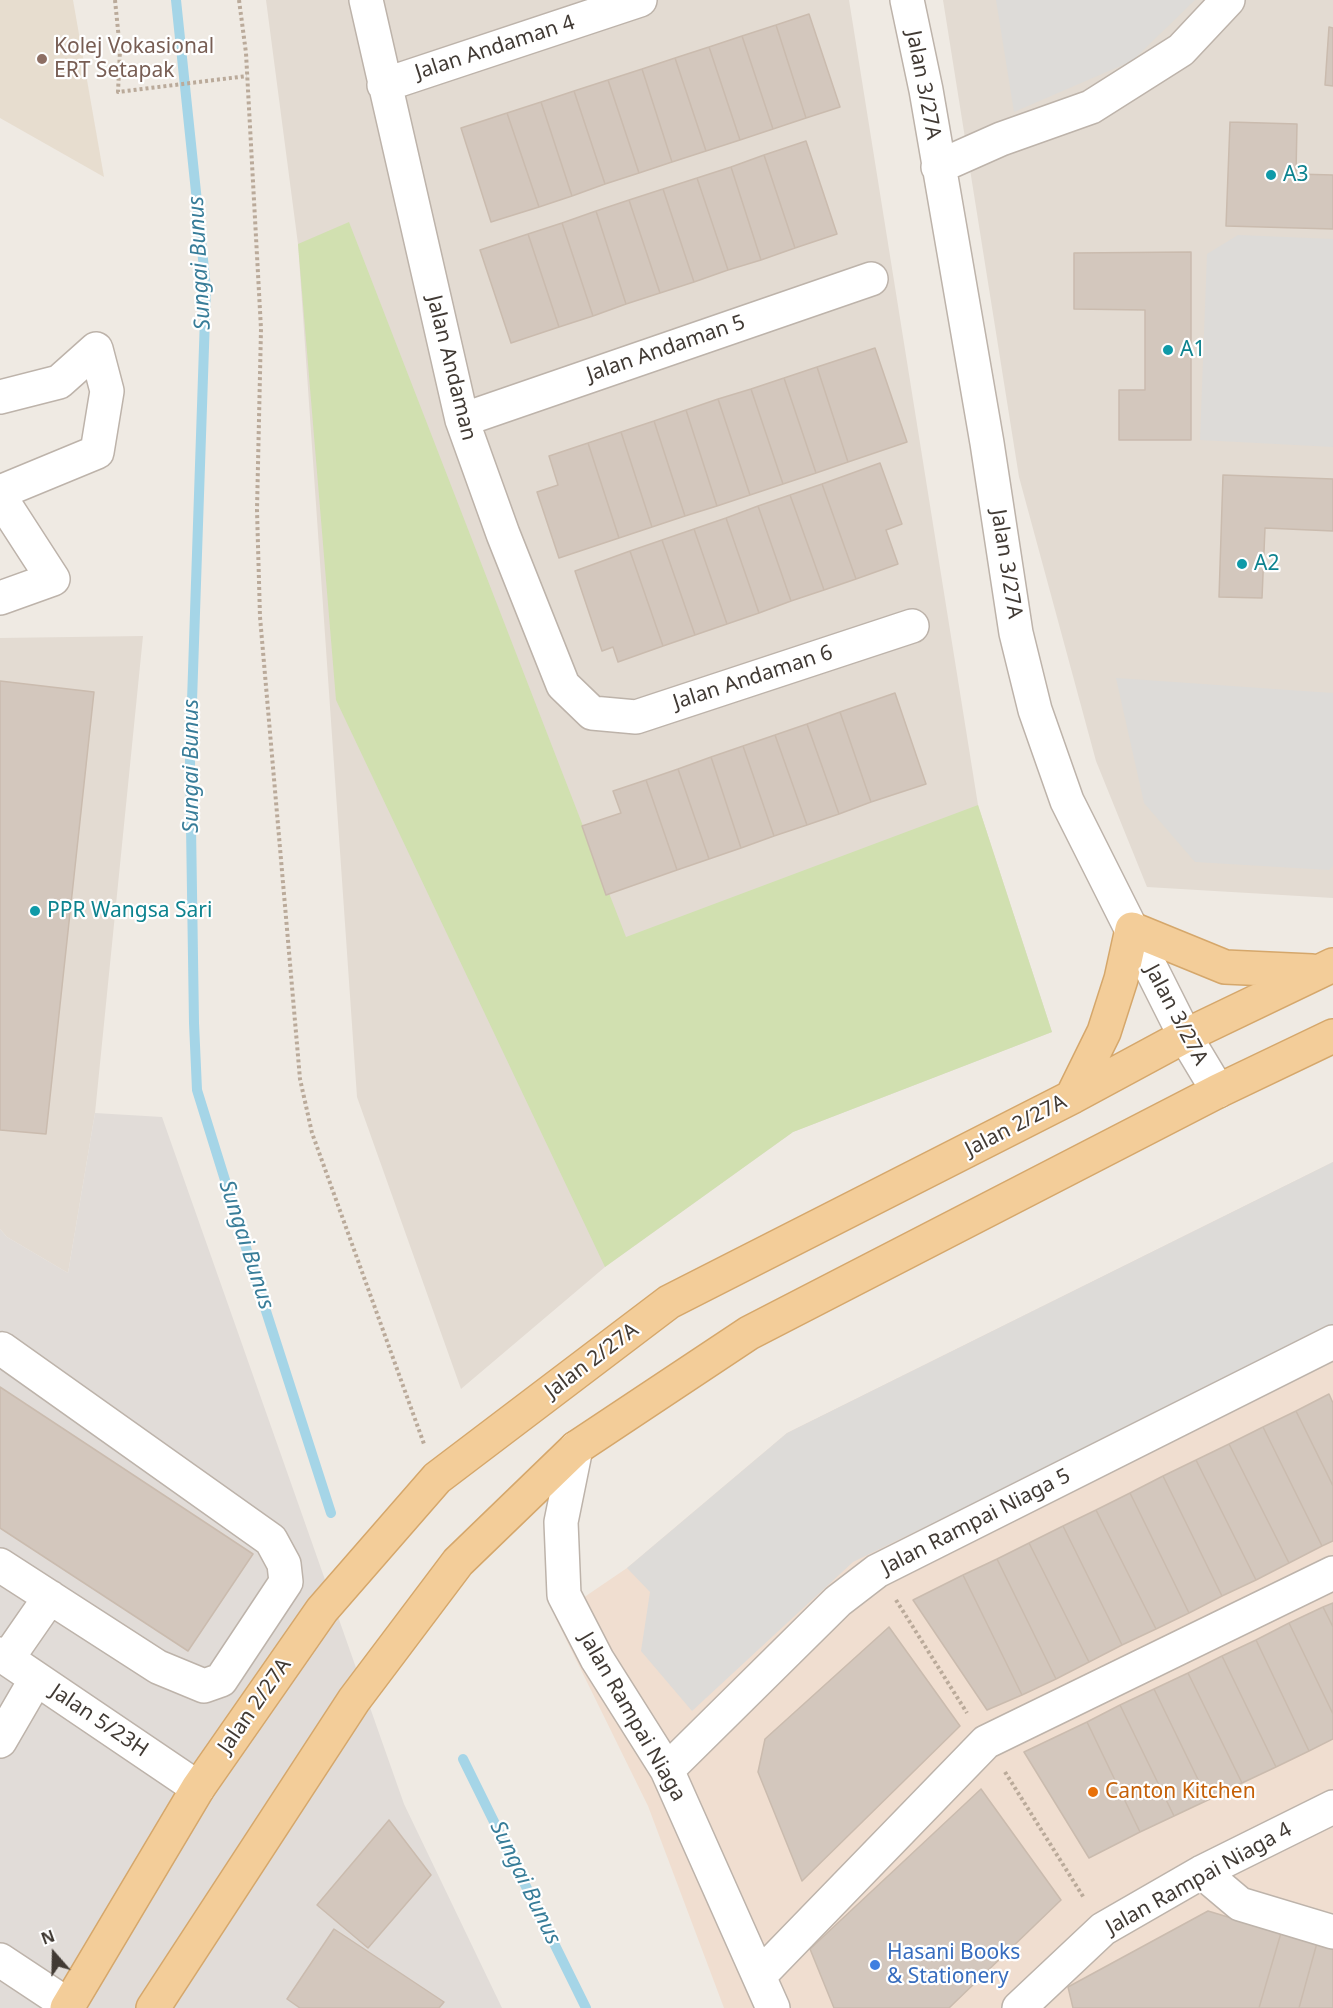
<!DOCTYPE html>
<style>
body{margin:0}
#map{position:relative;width:1333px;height:2008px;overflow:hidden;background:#efeae3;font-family:"Noto Sans",sans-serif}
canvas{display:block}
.north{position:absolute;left:24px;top:1924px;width:60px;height:60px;-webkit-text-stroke:4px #fff;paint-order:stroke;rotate:340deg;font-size:16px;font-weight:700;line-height:24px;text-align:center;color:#413a34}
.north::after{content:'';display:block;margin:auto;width:21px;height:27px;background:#413a34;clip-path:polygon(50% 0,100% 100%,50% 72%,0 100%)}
</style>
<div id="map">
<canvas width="1333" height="2008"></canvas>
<div class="north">N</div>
</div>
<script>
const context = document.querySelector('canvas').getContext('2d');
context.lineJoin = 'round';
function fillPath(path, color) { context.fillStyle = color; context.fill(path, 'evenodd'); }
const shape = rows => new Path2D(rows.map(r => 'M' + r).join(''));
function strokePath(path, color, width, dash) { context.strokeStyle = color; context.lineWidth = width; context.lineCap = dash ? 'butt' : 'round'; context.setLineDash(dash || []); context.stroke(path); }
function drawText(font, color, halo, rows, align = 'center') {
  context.font = font + ' "Noto Sans",sans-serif'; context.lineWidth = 4.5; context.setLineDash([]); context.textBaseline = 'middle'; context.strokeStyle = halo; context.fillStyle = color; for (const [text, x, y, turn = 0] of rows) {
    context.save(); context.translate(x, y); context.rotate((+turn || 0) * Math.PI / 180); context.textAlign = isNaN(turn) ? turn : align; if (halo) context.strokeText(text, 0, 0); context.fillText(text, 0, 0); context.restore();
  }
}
fillPath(shape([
 [266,0,849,0,978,805,1052,1032,793,1132,605,1267,461,1389,357,1097,298,244],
 [943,0,1333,0,1333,898,1147,887,1096,761,1019,477],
 [143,636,95,1113,68,1273,7,1237,0,1229,0,638]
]), '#e3dbd2');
fillPath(shape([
 [1333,1162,1333,2008,724,2008,648,1806,555,1617,627,1568,787,1433]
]), '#f0ded0');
fillPath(shape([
 [95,1113,162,1117,404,1804,502,2008,0,2008,0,1229,7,1237,68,1273]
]), '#e1dcd8');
fillPath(shape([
 [0,0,73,0,104,177,0,118]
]), '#e7ddcf');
fillPath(shape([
 [349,222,626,937,978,805,1052,1032,793,1132,605,1267,336,700,298,244]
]), '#d1e0b0');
fillPath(shape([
 [996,0,1195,0,1132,61,1014,112],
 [1238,235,1333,239,1333,447,1200,440,1207,254],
 [1116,678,1333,693,1333,866,1329,870,1195,862,1144,803],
 [1333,1162,1333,1328,853,1562,692,1711,641,1651,650,1592,627,1568,787,1433]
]), '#dddbd8');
strokePath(shape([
 [176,0,206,288,190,760,194,1023,197,1090,257,1283,331,1513],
 [463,1759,586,2008]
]), '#a5d5e7', 10);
const building = shape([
 [809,14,840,107,806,118,776,25,809,14],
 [776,25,806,118,773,129,742,36,776,25],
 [1329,27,1333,28,1333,86,1325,85,1329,27],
 [742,36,773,129,740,140,709,47,742,36],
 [709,47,740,140,706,151,675,58,709,47],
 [675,58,706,151,672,162,642,69,675,58],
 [642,69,672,162,639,173,608,80,642,69],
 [608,80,639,173,605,184,574,91,608,80],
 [574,91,605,184,572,196,541,102,574,91],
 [541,102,572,196,539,207,507,113,541,102],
 [507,113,539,207,491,222,461,128,507,113],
 [1230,122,1297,124,1296,174,1333,175,1333,229,1226,226,1230,122],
 [806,141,837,234,795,248,764,155,806,141],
 [764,155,795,248,761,260,731,167,764,155],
 [731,167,761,260,728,270,697,178,731,167],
 [697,178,728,270,694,282,663,189,697,178],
 [663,189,694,282,660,293,629,200,663,189],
 [629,200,660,293,626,304,596,211,629,200],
 [596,211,626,304,593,316,562,223,596,211],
 [562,223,593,316,559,327,528,234,562,223],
 [528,234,559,327,511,343,480,250,528,234],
 [1191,252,1191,440,1119,440,1119,390,1145,390,1145,310,1074,309,1074,253,1191,252],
 [875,348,907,442,848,462,817,367,875,348],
 [817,367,848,462,816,473,784,378,817,367],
 [784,378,816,473,783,484,751,389,784,378],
 [751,389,783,484,750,495,718,399,751,389],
 [718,399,750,495,717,506,686,410,718,399],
 [686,410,717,506,685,516,654,421,686,410],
 [654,421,685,516,652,527,621,432,654,421],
 [621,432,652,527,619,538,588,443,621,432],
 [588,443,619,538,559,558,537,492,558,485,549,456,588,443],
 [880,463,902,524,886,530,898,564,856,579,822,484,880,463],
 [1223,475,1333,479,1333,531,1265,528,1262,598,1219,597,1223,475],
 [822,484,856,579,824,590,790,495,822,484],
 [790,495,824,590,791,601,758,506,790,495],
 [758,506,791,601,759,613,726,518,758,506],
 [726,518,759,613,727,624,694,529,726,518],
 [694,529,727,624,695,635,662,540,694,529],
 [662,540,695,635,663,646,630,551,662,540],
 [630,551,663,646,618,662,613,647,602,651,575,571,630,551],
 [0,681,94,692,46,1134,0,1130,0,681],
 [895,693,926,784,871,802,840,712,895,693],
 [840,712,871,802,839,814,807,724,840,712],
 [807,724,839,814,807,825,775,735,807,724],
 [775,735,807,825,774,836,743,746,775,735],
 [743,746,774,836,741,848,711,757,743,746],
 [711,757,741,848,709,859,678,769,711,757],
 [678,769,709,859,677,870,646,780,678,769],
 [646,780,677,870,606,895,582,826,621,813,613,791,646,780],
 [0,1387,253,1554,188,1651,0,1528,0,1387],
 [1329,1394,1333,1403,1333,1486,1296,1411,1329,1394],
 [1296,1411,1333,1486,1333,1541,1322,1546,1263,1427,1296,1411],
 [1263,1427,1322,1546,1289,1563,1229,1444,1263,1427],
 [1229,1444,1289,1563,1256,1580,1196,1460,1229,1444],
 [1196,1460,1256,1580,1222,1596,1163,1476,1196,1460],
 [1163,1476,1222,1596,1189,1613,1130,1493,1163,1476],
 [1130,1493,1189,1613,1156,1629,1096,1510,1130,1493],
 [1096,1510,1156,1629,1122,1645,1063,1526,1096,1510],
 [1063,1526,1122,1645,1089,1662,1029,1543,1063,1526],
 [1029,1543,1089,1662,1056,1679,997,1559,1029,1543],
 [997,1559,1056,1679,1022,1695,963,1575,997,1559],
 [963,1575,1022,1695,987,1710,913,1600,963,1575],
 [1333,1603,1333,1627,1323,1607,1333,1603],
 [1323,1607,1333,1627,1333,1714,1289,1623,1323,1607],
 [1289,1623,1333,1714,1333,1739,1309,1751,1256,1640,1289,1623],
 [889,1627,960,1726,802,1881,758,1772,765,1739,889,1627],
 [1256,1640,1309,1751,1276,1767,1222,1656,1256,1640],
 [1222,1656,1276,1767,1242,1783,1188,1673,1222,1656],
 [1188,1673,1242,1783,1208,1800,1154,1689,1188,1673],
 [1154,1689,1208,1800,1174,1816,1120,1705,1154,1689],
 [1120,1705,1174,1816,1140,1832,1087,1722,1120,1705],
 [1087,1722,1140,1832,1089,1858,1024,1752,1087,1722],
 [981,1789,1061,1900,949,2008,834,2008,810,1949,981,1789],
 [389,1820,431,1875,368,1948,317,1905,389,1820],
 [1208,1911,1281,1933,1259,2008,1073,2008,1068,1987,1208,1911],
 [334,1929,444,2002,439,2008,300,2008,287,1999,334,1929],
 [1281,1933,1317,1943,1299,2008,1259,2008,1281,1933],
 [1317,1943,1333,1948,1333,2008,1299,2008,1317,1943]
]);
fillPath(building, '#d3c7bd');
strokePath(building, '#cabbae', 1.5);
const minor = shape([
 [366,0,462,420,503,534,563,685,592,713,636,717,912,626],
 [907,0,926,90,987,443,1016,633,1035,710,1067,801,1185,1036,1218,1091],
 [384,85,640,0],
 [938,167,1001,139,1091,107,1181,50,1228,0],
 [0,397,59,382,96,349,107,391,97,452,0,492],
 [462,420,871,279],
 [0,497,53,579,0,598],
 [0,1350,2,1349,271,1540,284,1564,286,1582,221,1680,204,1686,158,1667,0,1565],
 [576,1448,561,1522,564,1595,597,1659,667,1770,773,2008],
 [0,1654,198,1788],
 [7,1659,50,1597],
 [0,1741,36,1679],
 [667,1770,838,1601,877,1571,1333,1342],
 [1202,1872,1240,1904,1333,1932],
 [0,1960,68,2005],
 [760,1975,986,1742,1333,1573],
 [1019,2008,1103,1929,1202,1872,1333,1807]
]);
const major = shape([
 [1072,1097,1104,1032,1121,979,1132,929,1225,967,1312,971],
 [67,2008,198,1788,322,1610,437,1478,669,1302,1072,1097,1185,1036,1333,965],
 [153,2008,354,1700,458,1562,576,1448,749,1333,1218,1091,1333,1036]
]);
strokePath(minor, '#bdb3aa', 36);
strokePath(major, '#d5a76b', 36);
strokePath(shape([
 [115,0,120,50,118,92,247,76],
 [239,0,246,53,261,329,257,510,260,617,300,1079,312,1133,424,1444],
 [896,1600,967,1713],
 [1005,1772,1084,1898]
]), '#baaa9a', 4, [3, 3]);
strokePath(minor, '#fff', 33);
strokePath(major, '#f3cd99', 33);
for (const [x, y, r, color] of [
 [42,59,6,"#8d6e63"],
 [1271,175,6,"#0f9aa8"],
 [1168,350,6,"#0f9aa8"],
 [1242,564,6,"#0f9aa8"],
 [35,911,6,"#0f9aa8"],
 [1093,1792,6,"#e8710a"],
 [875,1965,6,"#3f7fe0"]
]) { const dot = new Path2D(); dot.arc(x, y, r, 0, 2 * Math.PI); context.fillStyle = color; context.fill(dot); strokePath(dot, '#fff', 2); }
drawText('21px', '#785e54', '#fff', [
 ["Kolej Vokasional",54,47],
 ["ERT Setapak",54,71]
], 'left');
drawText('21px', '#413a34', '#fff', [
 ["Jalan Andaman 4",495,48,-18],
 ["Jalan 3/27A",923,85,79],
 ["Jalan Andaman 5",666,349,-19],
 ["Jalan Andaman",451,368,76],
 ["Jalan 3/27A",1006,564,81],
 ["Jalan Andaman 6",753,678,-18],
 ["Jalan 3/27A",1176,1015,62],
 ["Jalan 2/27A",1016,1126,-27],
 ["Jalan 2/27A",592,1361,-37],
 ["Jalan Rampai Niaga 5",976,1522,-27],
 ["Jalan 2/27A",255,1706,-55],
 ["Jalan Rampai Niaga",632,1717,60],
 ["Jalan 5/23H",99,1721,34],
 ["Jalan Rampai Niaga 4",1199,1879,-29]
]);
drawText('21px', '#0d838f', '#fff', [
 ["A3",1283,175],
 ["A1",1180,350],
 ["A2",1254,564],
 ["PPR Wangsa Sari",47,911]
], 'left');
drawText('21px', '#c56008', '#fff', [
 ["Canton Kitchen",1105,1792]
], 'left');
drawText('21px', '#366cbe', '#fff', [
 ["Hasani Books",887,1953],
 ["& Stationery",887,1977]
], 'left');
drawText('italic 22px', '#387d99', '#fff', [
 ["Sungai Bunus",200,263,-93],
 ["Sungai Bunus",192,766,-90],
 ["Sungai Bunus",246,1245,72],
 ["Sungai Bunus",525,1883,64]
]);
</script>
